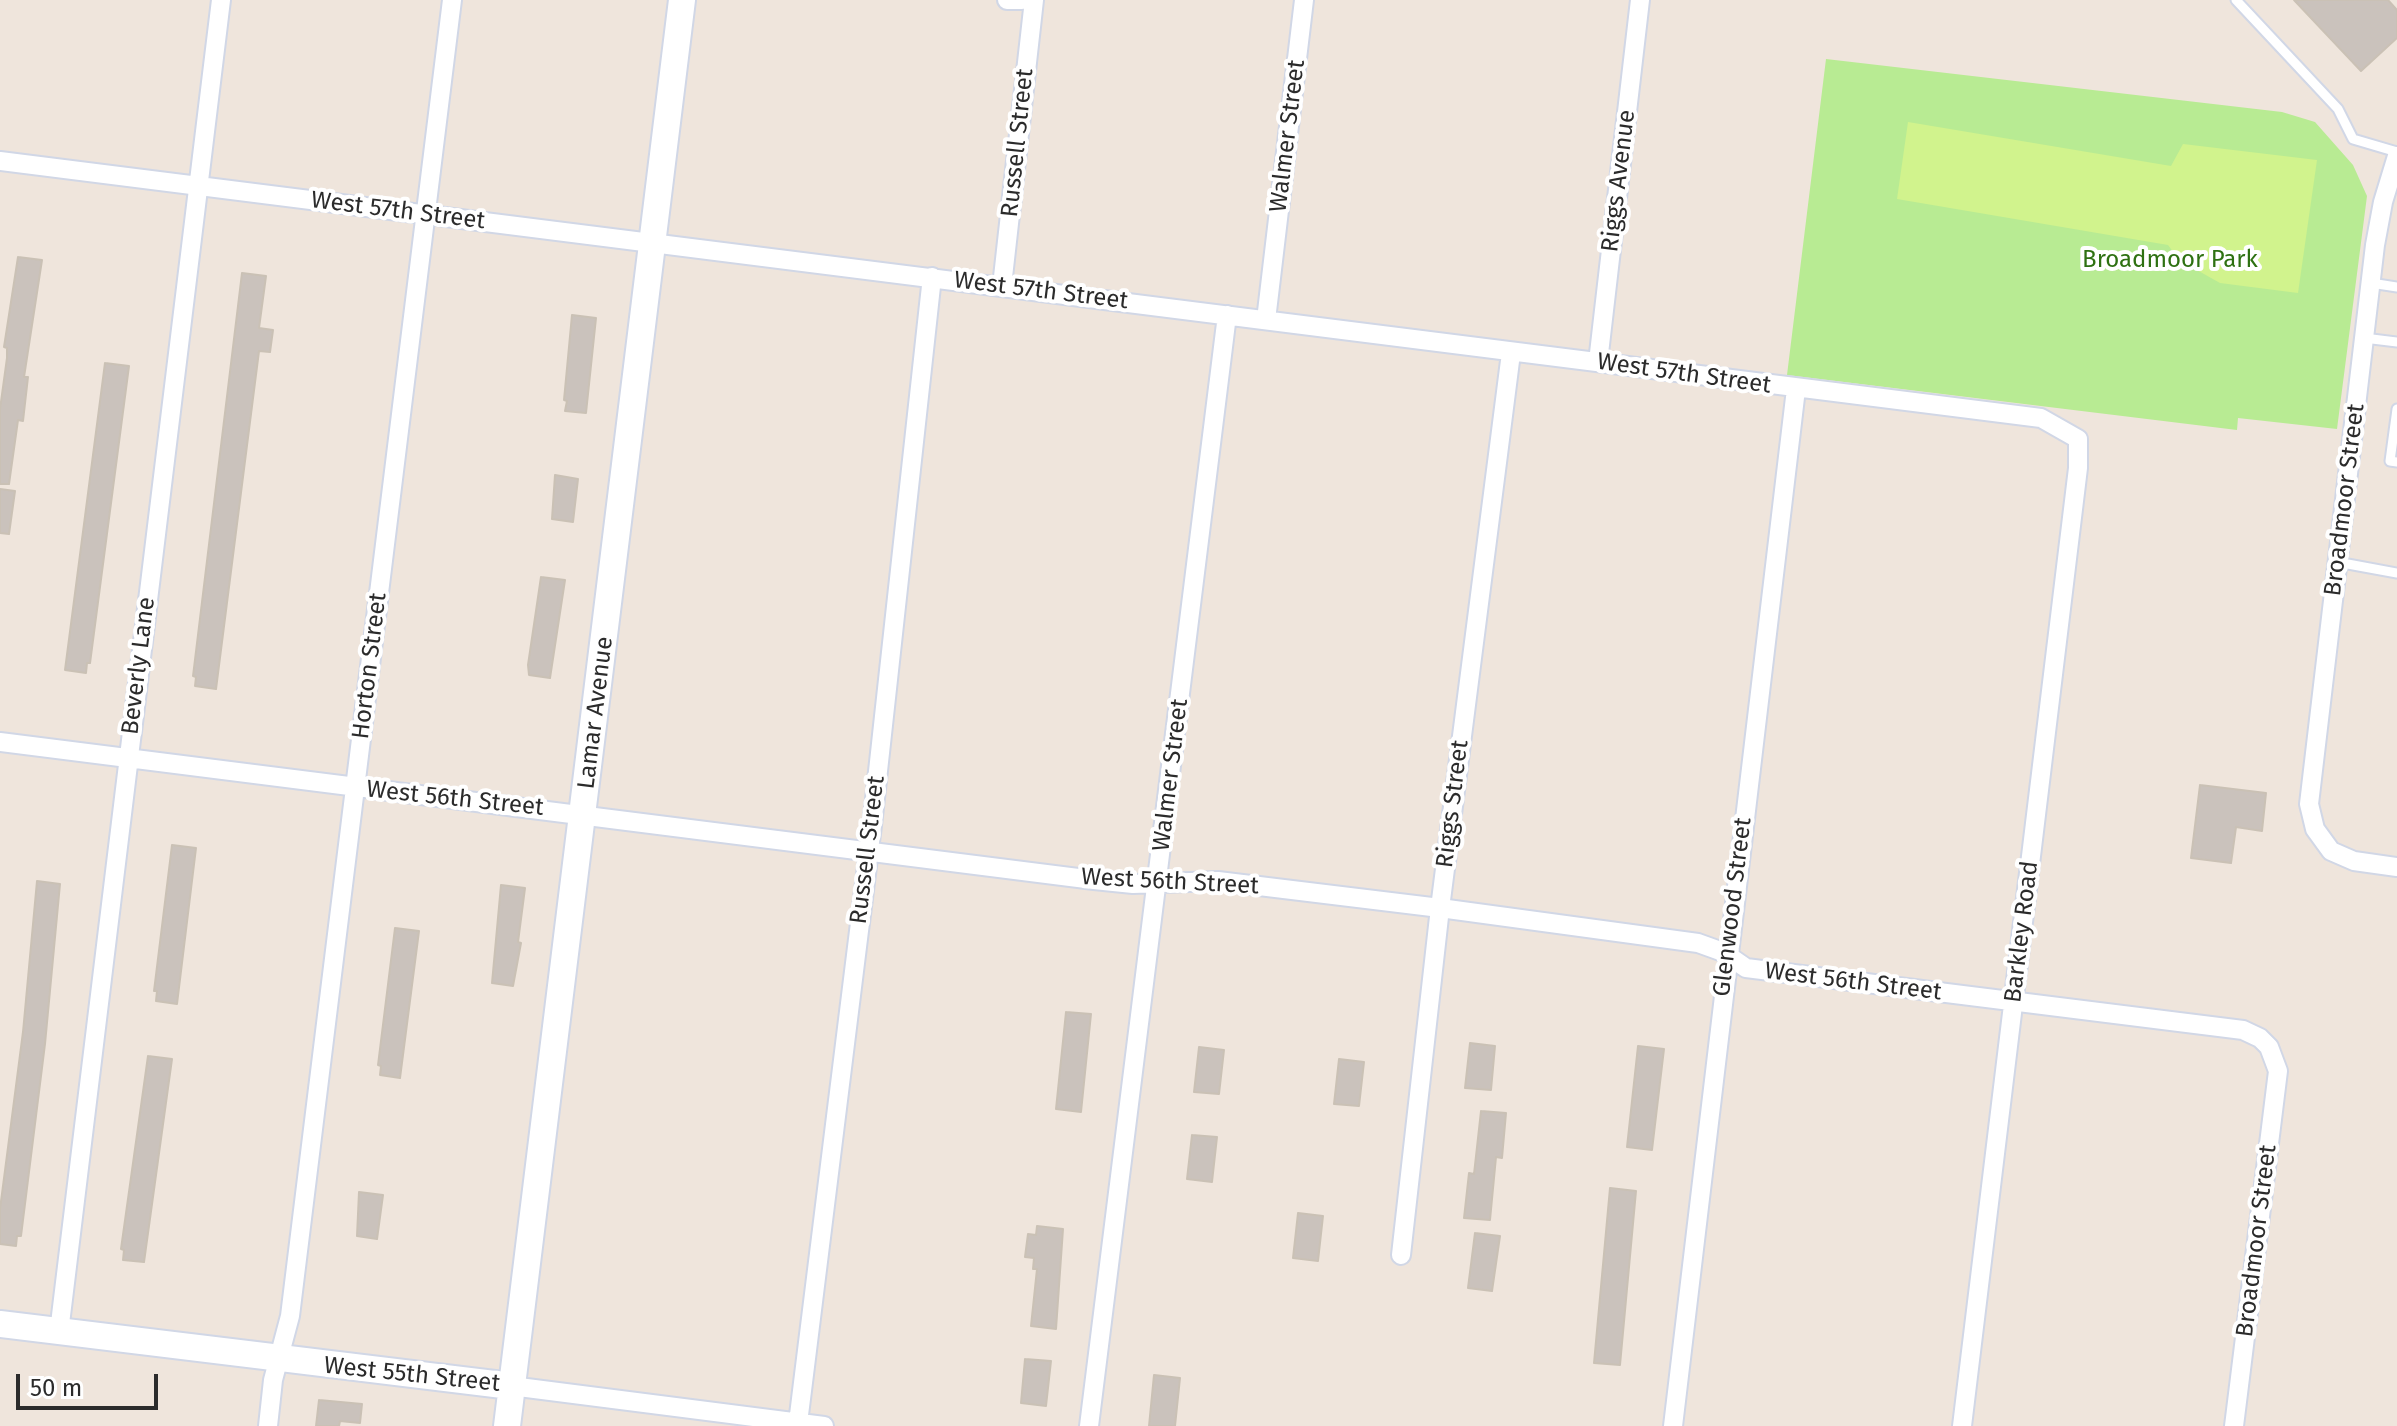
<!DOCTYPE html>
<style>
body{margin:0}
#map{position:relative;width:2397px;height:1426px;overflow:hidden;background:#efe5dc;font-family:"Fira Sans",sans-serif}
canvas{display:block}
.scale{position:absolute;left:16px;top:1374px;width:142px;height:36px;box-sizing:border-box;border:4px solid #2b2b2b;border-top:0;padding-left:10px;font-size:24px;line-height:28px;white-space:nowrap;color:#2b2b2b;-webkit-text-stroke:6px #fff;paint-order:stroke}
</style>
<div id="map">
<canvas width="2397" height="1426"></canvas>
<div class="scale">50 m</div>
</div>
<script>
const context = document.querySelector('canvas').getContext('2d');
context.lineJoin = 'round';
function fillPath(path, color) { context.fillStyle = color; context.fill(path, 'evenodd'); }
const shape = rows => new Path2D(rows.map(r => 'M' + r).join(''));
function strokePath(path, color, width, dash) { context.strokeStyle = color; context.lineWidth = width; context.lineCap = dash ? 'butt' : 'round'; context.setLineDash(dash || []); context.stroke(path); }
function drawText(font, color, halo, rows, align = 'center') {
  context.font = font + ' "Fira Sans",sans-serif'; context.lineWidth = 8; context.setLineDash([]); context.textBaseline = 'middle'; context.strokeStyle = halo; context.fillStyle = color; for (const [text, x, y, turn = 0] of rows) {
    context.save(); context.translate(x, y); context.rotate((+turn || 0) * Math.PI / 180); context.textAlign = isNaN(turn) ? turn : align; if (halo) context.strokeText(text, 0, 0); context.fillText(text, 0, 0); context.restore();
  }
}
fillPath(shape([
 [1826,59,2282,112,2315,122,2353,165,2367,196,2337,429,2238,418,2237,430,1787,375]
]), '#b8eb93');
fillPath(shape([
 [1908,122,2171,166,2183,144,2317,160,2298,293,2220,283,2179,260,2168,245,1897,199]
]), '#d1f38d');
const building = shape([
 [2294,0,2388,0,2397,10,2397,38,2361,71,2294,0],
 [18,257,42,260,24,377,28,377,23,421,18,420,9,484,0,484,0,409,7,358,7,348,4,347,18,257],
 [242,273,266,276,259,328,273,330,270,352,259,351,216,689,195,686,196,677,193,676,242,273],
 [572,315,596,318,586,413,565,411,567,401,564,400,572,315],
 [105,363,129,366,90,663,87,663,86,673,65,670,105,363],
 [555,475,578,479,573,522,552,519,555,475],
 [0,489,15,491,9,534,0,533,0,489],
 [541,577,565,580,550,678,529,675,528,665,541,577],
 [2200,785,2266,793,2262,831,2236,827,2231,863,2191,858,2200,785],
 [172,845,196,848,177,1004,156,1001,157,991,154,991,172,845],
 [37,881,60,884,45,1044,21,1236,17,1236,16,1246,0,1244,0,1209,23,1032,37,881],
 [501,885,525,888,518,942,521,943,513,986,492,983,501,885],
 [395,928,419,931,400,1078,380,1075,381,1066,378,1065,395,928],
 [1066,1012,1091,1014,1081,1112,1056,1109,1066,1012],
 [1470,1043,1495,1046,1491,1090,1465,1088,1470,1043],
 [1638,1046,1664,1049,1652,1150,1627,1147,1638,1046],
 [1199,1047,1224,1050,1219,1094,1194,1092,1199,1047],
 [148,1056,172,1059,144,1262,123,1260,124,1250,121,1249,148,1056],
 [1339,1059,1364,1062,1359,1106,1334,1104,1339,1059],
 [1481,1111,1506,1113,1502,1158,1496,1157,1490,1220,1464,1218,1469,1173,1474,1174,1481,1111],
 [1192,1135,1217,1137,1212,1182,1187,1179,1192,1135],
 [1610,1188,1636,1191,1620,1365,1594,1363,1610,1188],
 [359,1192,383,1195,377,1239,357,1236,359,1192],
 [1298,1213,1323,1216,1318,1261,1293,1258,1298,1213],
 [1037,1226,1063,1229,1056,1329,1031,1326,1037,1269,1033,1269,1034,1258,1025,1257,1028,1234,1036,1235,1037,1226],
 [1475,1233,1500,1236,1492,1291,1468,1288,1475,1233],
 [1025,1359,1051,1361,1046,1406,1021,1403,1025,1359],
 [1154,1375,1180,1378,1175,1426,1149,1426,1154,1375],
 [319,1400,362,1404,360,1423,340,1421,339,1426,316,1426,319,1400]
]);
fillPath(building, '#cac2bc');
strokePath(building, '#cac1b5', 2);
const lane = shape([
 [2236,0,2338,109,2353,139,2397,152],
 [2371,283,2397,287],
 [2364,338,2397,342],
 [2397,409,2390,461,2397,462],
 [2337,562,2397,573]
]);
const street = shape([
 [1007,0,1022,0],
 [2397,156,2383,202,2375,245,2309,804,2315,829,2331,851,2354,861,2397,867],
 [0,161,2041,418,2078,439,2078,468,1962,1426],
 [1002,286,1034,0],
 [1266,320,1304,0],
 [1598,362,1640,0],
 [0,742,1094,880,1133,884,1218,881,1440,908,1698,943,1723,952,1746,968,2243,1030,2260,1038,2269,1047,2278,1071,2234,1426],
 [1401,1255,1440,908,1511,353],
 [59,1332,221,0],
 [511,1386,824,1426],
 [798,1423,872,826,932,277],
 [268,1426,273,1380,290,1316,452,0],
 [1089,1426,1227,315],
 [1673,1426,1796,389]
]);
const secondary = shape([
 [0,1324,511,1386],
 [507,1426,682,0]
]);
strokePath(lane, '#d1d7e6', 13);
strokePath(street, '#d1d7e6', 22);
strokePath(secondary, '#d1d7e6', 30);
strokePath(lane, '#fff', 9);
strokePath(street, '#fff', 18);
strokePath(secondary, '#fff', 26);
drawText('24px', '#2b2b2b', '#fff', [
 ["Walmer Street",1288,136,-83],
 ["Russell Street",1018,143,-84],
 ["Riggs Avenue",1619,181,-83],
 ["West 57th Street",398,211,7],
 ["West 57th Street",1041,291,7],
 ["West 57th Street",1684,374,8],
 ["Broadmoor Street",2345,500,-83],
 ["Beverly Lane",139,666,-83],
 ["Horton Street",370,666,-83],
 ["Lamar Avenue",596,713,-83],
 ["Walmer Street",1171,775,-83],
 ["West 56th Street",455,799,6],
 ["Riggs Street",1453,804,-83],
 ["Russell Street",868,850,-83],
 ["West 56th Street",1170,882,3],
 ["Glenwood Street",1733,907,-83],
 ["Barkley Road",2022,932,-83],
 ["West 56th Street",1853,982,7],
 ["Broadmoor Street",2257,1241,-83],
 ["West 55th Street",412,1375,6]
]);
drawText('24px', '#2e7112', '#fff', [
 ["Broadmoor Park",2170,260]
]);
</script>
